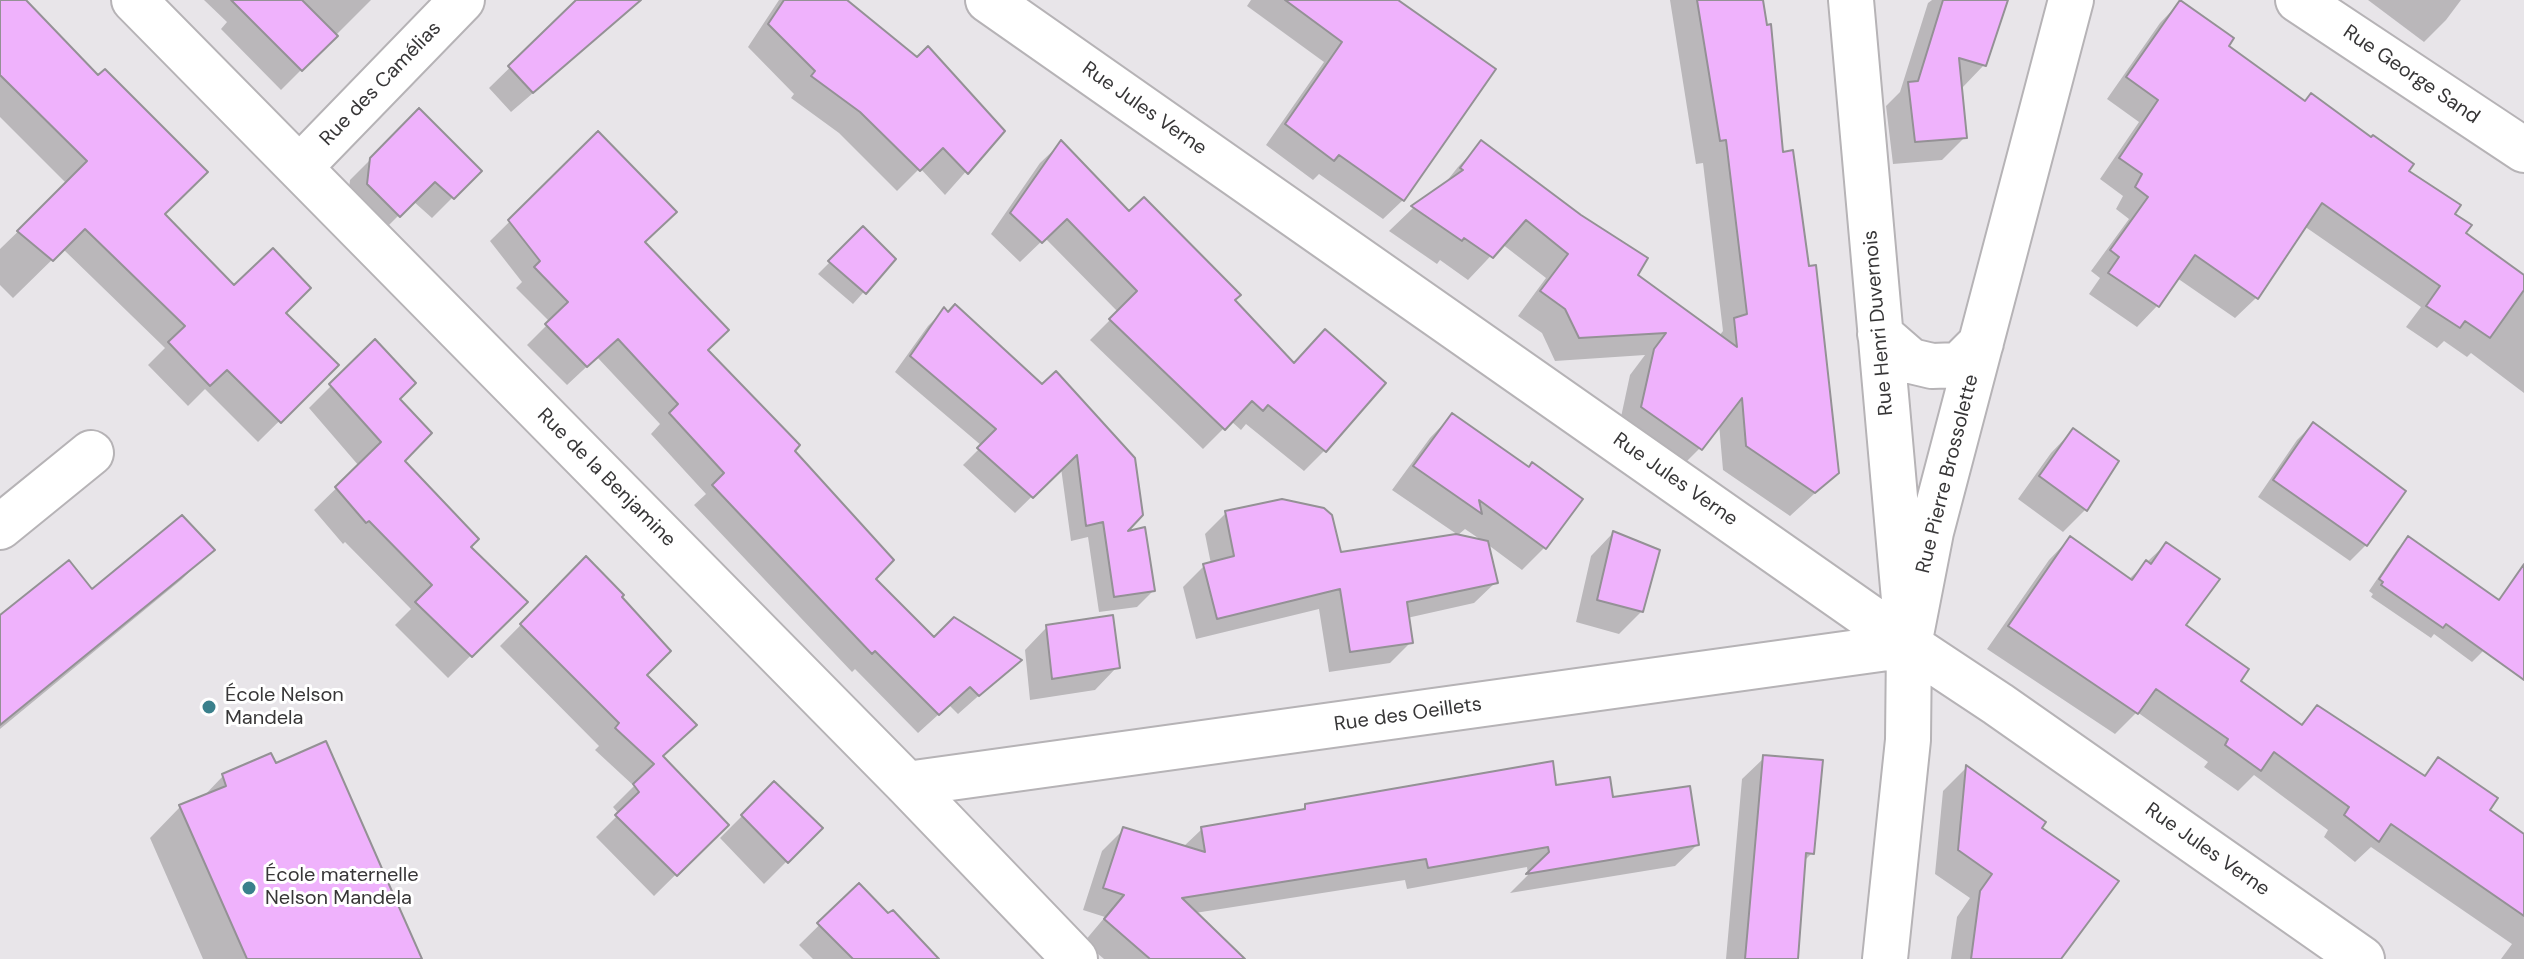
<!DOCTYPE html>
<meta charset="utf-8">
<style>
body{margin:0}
canvas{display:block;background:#e8e5e9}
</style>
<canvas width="2524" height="959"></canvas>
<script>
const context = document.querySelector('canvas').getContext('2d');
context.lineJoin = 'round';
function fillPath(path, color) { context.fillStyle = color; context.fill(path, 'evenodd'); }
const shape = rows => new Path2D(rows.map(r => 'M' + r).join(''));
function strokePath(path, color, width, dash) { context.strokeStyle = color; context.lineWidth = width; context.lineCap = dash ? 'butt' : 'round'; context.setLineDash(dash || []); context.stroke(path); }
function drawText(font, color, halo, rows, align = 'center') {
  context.font = font + ' "DM Sans",sans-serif'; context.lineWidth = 6; context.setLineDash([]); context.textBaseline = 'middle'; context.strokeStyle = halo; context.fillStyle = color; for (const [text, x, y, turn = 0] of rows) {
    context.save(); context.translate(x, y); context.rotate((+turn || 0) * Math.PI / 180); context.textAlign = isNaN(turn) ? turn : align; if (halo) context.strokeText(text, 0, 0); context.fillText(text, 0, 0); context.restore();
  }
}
fillPath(shape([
 [0,0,23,0,163,214,234,288,283,313,336,365,258,442,205,389,188,406,148,365,165,348,63,249,13,298,0,285,0,249,67,184,0,117],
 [204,0,371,0,281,90,221,29,227,22],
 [579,0,641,0,511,112,489,88],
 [779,0,844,0,1002,131,945,195,920,168,897,191,839,133,791,98,794,94,748,47],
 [1251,0,1397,0,1403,200,1383,219,1319,174,1313,180,1266,145,1324,62,1247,6],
 [1670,0,1761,0,1782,154,1837,473,1790,516,1723,470,1719,424,1700,448,1676,472,1618,431,1630,375,1645,355,1555,361,1542,333,1518,316,1546,278,1502,244,1468,280,1440,260,1437,264,1389,231,1413,208,1442,187,1458,167,1481,143,1635,275,1719,336,1723,331,1703,163,1696,164],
 [1932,0,2006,0,1984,65,1962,88,1965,137,1942,160,1893,164,1886,106,1900,92,1928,3],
 [2368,0,2461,0,2446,20,2424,42],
 [2180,2,2226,46,2407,172,2452,214,2463,234,2524,277,2524,393,2471,353,2467,357,2444,341,2437,348,2406,327,2421,307,2304,226,2256,298,2235,318,2177,278,2157,306,2137,327,2089,294,2100,278,2091,271,2129,219,2116,209,2123,196,2100,179,2139,122,2107,99,2160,23],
 [419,111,479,171,432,218,413,201,378,236,347,206,350,180],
 [598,134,643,243,705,351,792,451,873,579,934,639,1019,660,958,714,949,705,918,733,855,669,852,672,694,505,706,494,651,434,660,424,597,357,567,385,527,345,550,322,516,288,522,282,490,241],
 [1061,143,1129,214,1232,300,1293,364,1325,450,1304,471,1246,424,1241,430,1231,421,1203,449,1090,340,1118,312,1045,238,1020,262,991,234,1040,163],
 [863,229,893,259,853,304,818,274],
 [944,310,1042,387,1153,591,1137,607,1099,612,1088,537,1071,541,1061,468,1015,513,963,465,982,446,895,372,928,326],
 [375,342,397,399,402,461,468,547,525,602,448,678,395,625,411,609,345,542,343,544,314,510,359,466,309,408],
 [1452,415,1545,547,1522,570,1487,544,1496,582,1474,603,1407,618,1411,642,1390,663,1329,672,1319,609,1196,639,1183,587,1204,566,1211,564,1205,534,1226,513,1339,554,1484,542,1465,529,1458,535,1392,490,1430,438],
 [2313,424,2366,545,2350,561,2258,497,2297,440],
 [2073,430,2117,462,2085,510,2063,532,2018,499,2051,453],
 [1613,533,1642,611,1619,634,1576,622,1591,556],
 [2070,538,2128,580,2166,544,2184,626,2238,682,2299,726,2317,707,2404,764,2524,836,2524,959,2501,959,2512,944,2371,847,2355,862,2324,837,2328,830,2254,775,2238,791,2204,767,2208,762,2137,712,2115,734,1987,649,2049,560],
 [2408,538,2484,650,2472,662,2434,634,2431,638,2371,597,2373,594,2369,591,2397,550],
 [212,550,181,580,0,729,0,617,92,592],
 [586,559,644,675,661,757,726,825,654,896,596,837,619,814,613,807,634,786,595,750,599,746,500,646],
 [1047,627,1117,667,1095,690,1030,700,1025,650],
 [1764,758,1812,853,1803,862,1796,959,1726,959,1742,779],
 [1966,768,2039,829,2059,959,1951,959,1957,917,1970,898,1935,874,1943,791],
 [223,776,420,959,203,959,150,838,180,807,201,799],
 [774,784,820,828,764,884,720,838],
 [1555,787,1611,799,1697,845,1675,866,1510,893,1528,875,1527,867,1407,889,1405,880,1195,913,1242,959,1104,959,1084,942,1105,917,1083,910,1102,851,1124,829,1183,847,1202,829,1299,812,1306,806],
 [859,886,887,915,938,959,813,959,799,945]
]), '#0003');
const building = shape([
 [0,0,26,0,98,75,105,69,208,172,165,214,234,285,273,248,311,288,286,313,339,365,281,423,227,370,210,386,168,342,185,326,85,229,53,261,17,231,87,161,0,75,0,0],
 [231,0,302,0,338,36,302,71,231,0],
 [576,0,641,0,533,93,508,66,576,0],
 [784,0,847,0,917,57,928,46,1005,131,968,174,943,148,920,171,860,112,811,76,815,71,768,24,784,0],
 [1285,0,1398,0,1496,69,1404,201,1339,155,1334,161,1285,124,1342,42,1285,0],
 [1697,0,1763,0,1767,25,1771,24,1783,152,1793,150,1809,266,1816,265,1839,473,1815,493,1746,446,1742,398,1702,450,1641,407,1654,349,1666,333,1579,338,1565,309,1540,291,1568,254,1526,220,1493,258,1464,238,1462,241,1411,206,1463,170,1460,168,1481,140,1581,215,1648,258,1638,275,1737,347,1734,318,1747,314,1726,140,1720,141,1697,0],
 [1943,0,2008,0,1986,66,1959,58,1967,138,1915,142,1908,82,1918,81,1943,0],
 [2180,0,2234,38,2229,46,2305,101,2311,93,2371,137,2373,135,2414,164,2409,171,2461,205,2455,214,2472,225,2466,233,2524,275,2524,290,2490,338,2465,321,2460,328,2426,306,2440,286,2322,203,2258,299,2195,255,2159,307,2108,273,2119,257,2110,250,2148,197,2135,187,2142,174,2119,158,2158,100,2126,77,2180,0],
 [419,108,482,171,454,199,435,182,400,217,367,184,370,158,419,108],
 [598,131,677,212,645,242,729,330,708,350,800,445,795,451,894,560,876,579,934,637,954,617,1022,660,979,696,970,687,939,715,875,651,872,654,712,485,724,473,669,413,678,404,618,339,587,367,545,324,568,302,534,267,540,261,508,220,598,131],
 [1061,140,1129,211,1144,197,1241,295,1235,300,1294,363,1325,329,1386,383,1326,452,1268,405,1263,411,1252,401,1225,430,1109,319,1137,291,1067,219,1042,243,1010,213,1061,140],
 [863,226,896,259,866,294,828,261,863,226],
 [955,304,1042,384,1056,371,1135,458,1143,515,1128,531,1145,527,1155,591,1114,597,1103,522,1086,526,1077,455,1033,498,977,448,996,429,910,356,944,307,948,312,955,304],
 [375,339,416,383,400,399,432,433,405,461,479,539,471,547,528,602,472,657,415,602,432,585,369,521,366,523,335,487,381,442,329,384,375,339],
 [1452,413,1529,467,1532,462,1583,499,1546,549,1479,500,1482,514,1413,466,1452,413],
 [2313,422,2406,491,2367,546,2273,480,2313,422],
 [2073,428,2119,461,2087,511,2039,476,2073,428],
 [1282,499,1324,508,1332,515,1341,552,1456,534,1488,541,1498,583,1407,602,1413,643,1350,652,1340,589,1217,619,1203,564,1234,556,1225,511,1282,499],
 [182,515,215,550,0,725,0,615,69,560,92,589,182,515],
 [1613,531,1660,550,1643,612,1597,600,1613,531],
 [2070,536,2132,580,2146,560,2151,564,2166,542,2220,579,2186,625,2249,669,2241,681,2302,725,2317,705,2425,776,2438,757,2498,798,2490,810,2524,834,2524,916,2391,824,2379,842,2344,815,2349,807,2274,752,2261,771,2225,745,2228,739,2156,689,2138,714,2008,626,2070,536],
 [2408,536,2499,600,2524,564,2524,680,2446,624,2443,628,2381,585,2383,582,2379,579,2408,536],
 [586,556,624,595,622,597,671,651,647,675,697,725,663,756,729,825,677,876,615,815,639,792,633,784,654,764,615,728,619,723,520,624,586,556],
 [1113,615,1120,668,1052,679,1046,625,1113,615],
 [326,741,387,880,422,959,247,959,179,805,226,786,222,774,271,753,276,763,326,741],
 [1763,755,1823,760,1814,854,1806,853,1798,959,1745,959,1763,755],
 [1553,761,1556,785,1610,777,1613,797,1690,786,1699,845,1526,874,1549,852,1548,847,1428,868,1426,859,1182,898,1245,959,1150,959,1104,919,1124,895,1103,888,1123,827,1205,852,1201,827,1305,809,1305,804,1553,761],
 [1966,765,2046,822,2042,828,2119,881,2061,959,1971,959,1980,891,1992,874,1958,850,1966,765],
 [774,781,823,828,788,863,741,815,774,781],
 [859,883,888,913,893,910,939,959,853,959,817,923,859,883]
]);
fillPath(building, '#efb2fc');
strokePath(building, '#949195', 2);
const street = shape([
 [134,0,907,784,1075,959],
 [988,0,1909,645,1998,704,2362,959],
 [1851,0,1904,599],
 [2298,0,2524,150],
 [300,167,462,0],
 [1880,334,1911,361,1932,366,1959,365,1981,343],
 [0,527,91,453],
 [907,784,1909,645],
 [1885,959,1908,740,1909,645,1931,532,2071,0]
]);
strokePath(street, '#b6b3b6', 48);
strokePath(street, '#fff', 44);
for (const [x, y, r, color] of [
 [209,707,8,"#3a808c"],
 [249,888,8,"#3a808c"]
]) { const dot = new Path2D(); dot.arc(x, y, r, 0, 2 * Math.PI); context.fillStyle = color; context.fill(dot); strokePath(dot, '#fff', 3); }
drawText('20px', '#373637', '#fff', [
 ["Rue George Sand",2411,75,34],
 ["Rue des Camélias",381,84,-46],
 ["Rue Jules Verne",1144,109,35],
 ["Rue Henri Duvernois",1879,323,-95],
 ["Rue Pierre Brossolette",1948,474,-76],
 ["Rue de la Benjamine",606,478,45],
 ["Rue Jules Verne",1675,480,35],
 ["Rue des Oeillets",1408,715,-8],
 ["Rue Jules Verne",2207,850,35]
]);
drawText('20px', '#373637', '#fff', [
 ["École Nelson",225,696],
 ["Mandela",225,719],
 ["École maternelle",265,876],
 ["Nelson Mandela",265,899]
], 'left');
</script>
